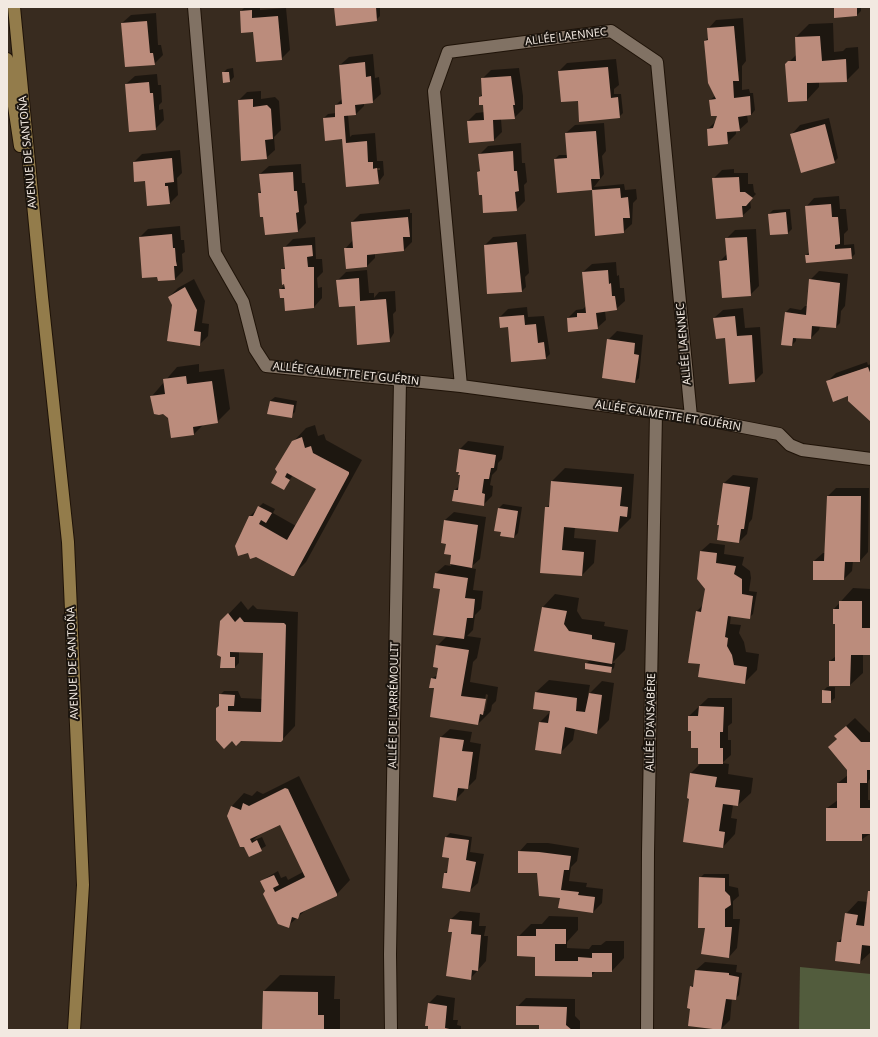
<!DOCTYPE html>
<meta charset="utf-8">
<style>
body{margin:0}
#map{position:relative;width:878px;height:1037px;overflow:hidden;background:#382b1f;font-family:"Noto Sans",sans-serif}
canvas{display:block}
.frame{position:absolute;inset:0;border:8px solid #f2e9e1;pointer-events:none}
</style>
<div id="map">
<canvas width="878" height="1037"></canvas>
<div class="frame"></div>
</div>
<script>
const context = document.querySelector('canvas').getContext('2d');
context.lineJoin = 'round';
function fillPath(path, color) { context.fillStyle = color; context.fill(path, 'evenodd'); }
const shape = rows => new Path2D(rows.map(r => 'M' + r).join(''));
function strokePath(path, color, width, dash) { context.strokeStyle = color; context.lineWidth = width; context.lineCap = dash ? 'butt' : 'round'; context.setLineDash(dash || []); context.stroke(path); }
function drawText(font, color, halo, rows, align = 'center') {
  context.font = font + ' "Noto Sans",sans-serif'; context.lineWidth = 4; context.setLineDash([]); context.textBaseline = 'middle'; context.strokeStyle = halo; context.fillStyle = color; for (const [text, x, y, turn = 0] of rows) {
    context.save(); context.translate(x, y); context.rotate((+turn || 0) * Math.PI / 180); context.textAlign = isNaN(turn) ? turn : align; if (halo) context.strokeText(text, 0, 0); context.fillText(text, 0, 0); context.restore();
  }
}
fillPath(shape([
 [800,967,871,974,871,1030,799,1030]
]), '#525c3d');
fillPath(shape([
 [245,7,260,7,260,10,286,8,290,50,281,59,254,30,241,11],
 [335,7,380,7,380,16,376,20],
 [836,7,861,7,861,11,857,15,835,8],
 [156,13,158,45,161,45,163,55,154,64,122,23,131,15],
 [743,18,746,61,742,66,742,90,749,89,750,93,753,93,755,110,751,115,747,115,748,122,739,130,736,130,736,134,727,143,708,129,716,121,718,115,710,100,715,96,705,41,708,38,708,29,716,20],
 [833,23,834,52,843,51,846,48,858,47,859,68,846,81,819,82,819,87,807,100,786,65,797,54,796,37,809,24],
 [373,54,375,78,379,77,381,94,372,102,364,103,364,106,356,114,348,115,350,137,352,135,375,133,377,161,383,161,384,175,378,183,347,185,343,138,324,118,328,114,336,113,336,105,343,98,340,65,349,57],
 [373,168,380,168,380,170,371,170],
 [616,59,619,85,614,89,614,94,621,94,623,113,619,117,578,100,559,71,567,63],
 [233,68,234,77,230,81,223,73,227,69],
 [519,68,523,96,523,109,514,118,501,119,502,132,494,140,468,121,476,113,485,112,484,104,480,97,483,93,482,79,491,70],
 [157,74,158,85,161,85,162,102,159,105,159,110,163,109,164,120,155,129,126,84,135,76],
 [261,91,261,99,275,97,279,101,281,130,274,137,275,150,266,158,242,160,239,100,247,92],
 [829,118,838,158,834,162,792,134,800,125],
 [604,123,606,151,602,156,604,174,594,187,624,184,625,190,636,189,637,199,633,203,632,224,623,232,594,199,593,189,557,192,555,159,559,155,568,155,566,133,575,125],
 [521,143,522,163,525,163,527,182,524,185,525,201,516,210,483,194,478,172,481,169,479,155,488,146],
 [180,150,182,173,177,178,178,195,170,203,145,180,134,162,142,154],
 [301,164,302,183,305,183,307,203,304,206,306,223,297,232,264,216,259,193,262,190,260,174,269,166],
 [734,169,734,173,748,173,748,184,753,184,754,192,756,194,750,200,751,208,742,216,713,179,722,170],
 [839,196,840,209,846,209,848,230,844,234,844,245,854,244,855,254,851,258,806,255,810,252,806,207,814,198],
 [410,209,410,213,412,213,412,242,404,250,375,253,375,258,367,266,345,249,353,240,352,222,360,214],
 [790,209,792,229,788,233,769,214,773,210],
 [180,226,181,240,184,240,185,252,182,254,183,271,175,279,158,276,140,237,148,229],
 [756,229,759,286,750,295,720,261,727,254,726,239,735,230],
 [526,234,529,273,525,277,526,287,522,291,485,245,493,237],
 [315,237,316,259,322,259,323,272,317,278,318,288,322,287,322,298,314,307,285,297,280,290,285,285,282,270,286,266,284,248,293,239],
 [616,262,617,276,619,275,620,288,624,288,625,301,616,309,605,311,606,320,597,328,568,318,576,310,583,309,586,306,583,272,592,264],
 [367,270,369,293,374,293,374,298,379,292,395,291,396,311,393,314,394,333,389,341,356,305,337,281,346,272],
 [819,271,848,274,845,306,841,311,840,323,836,327,820,326,819,330,811,338,796,337,796,341,792,345,786,312,790,308,801,310,805,306,808,306,810,280],
 [194,279,205,301,202,323,209,324,208,336,199,345,169,297,178,288],
 [527,307,528,317,544,316,550,354,546,358,512,361,508,326,500,317,508,309],
 [743,308,745,328,760,327,763,373,755,381,730,383,726,337,714,318,723,310],
 [617,331,643,335,639,378,635,382,608,340],
 [867,362,868,365,871,364,871,420,849,395,827,382,836,373],
 [199,364,199,372,224,369,230,409,217,422,204,424,194,434,169,417,152,396,177,367],
 [275,397,297,401,295,412,291,416,270,401],
 [315,425,318,436,324,434,326,440,362,460,306,562,293,575,250,516,263,503,275,509,273,513,296,526,317,488,293,475,284,488,276,469,293,442,306,428],
 [468,441,504,446,502,459,498,463,497,470,492,475,490,485,493,486,492,496,483,505,455,490,460,485,461,475,460,471,460,449],
 [565,468,634,474,631,518,618,531,575,527,574,538,596,540,594,563,582,575,541,572,546,508,550,504,552,481],
 [733,475,758,478,752,519,749,523,747,534,739,542,724,483],
 [836,488,869,488,868,552,860,561,853,561,852,571,844,579,814,561,823,553,825,553,828,496],
 [503,504,522,507,518,533,514,537,502,531,499,508],
 [454,512,486,517,480,559,470,568,476,569,473,590,483,591,481,609,475,615,473,630,467,636,481,638,477,658,473,662,470,682,498,687,496,701,492,705,491,711,478,724,436,685,432,678,438,675,439,667,437,646,447,636,441,588,434,587,436,573,445,565,451,566,453,554,446,543,445,520],
 [486,694,488,695,485,711,483,711],
 [710,543,725,545,724,554,744,557,742,565,750,571,751,578,749,591,757,592,753,614,749,618,731,615,730,624,741,625,739,633,744,642,746,652,759,654,757,670,744,683,701,664,697,611,704,604,706,589,701,551],
 [853,588,871,589,871,654,863,654,863,673,850,685,830,661,836,656,836,622,834,609],
 [555,594,579,598,577,611,582,619,605,622,604,626,628,630,625,650,612,663,615,663,614,668,610,672,586,664,591,659,535,650,543,607],
 [241,601,248,610,253,605,257,609,298,612,295,726,281,741,217,708,220,705,220,695,224,691,238,691,241,698,262,699,264,652,239,651,239,663,235,667,222,656,221,622],
 [549,680,590,685,588,695,602,681,614,683,609,720,597,732,575,728,573,740,560,753,540,722,552,710,536,692],
 [827,687,835,687,835,698,830,702,823,691],
 [708,698,732,698,732,723,728,726,728,740,731,740,731,755,722,763,729,764,728,774,753,778,751,793,738,805,733,805,731,818,737,819,735,834,723,847,690,798,688,797,691,773,701,763,699,747,689,716],
 [855,718,871,734,871,778,868,781,868,800,871,800,871,833,861,840,827,808,838,800,838,783,848,775,848,769,829,747,837,739,835,736],
 [450,729,472,732,470,742,481,744,476,779,467,788,465,787,464,791,456,799,441,737],
 [299,776,350,880,336,895,308,908,288,926,261,881,278,871,281,878,286,876,288,880,303,872,280,823,261,833,252,841,262,837,266,846,249,856,228,816,232,806,244,793,252,796,257,791,263,794],
 [450,833,472,837,470,852,484,854,478,883,469,891,445,873,449,869,450,859,446,837],
 [527,843,548,843,579,848,577,861,571,867,569,881,587,883,586,887,603,889,602,903,593,912,561,898,519,852],
 [704,874,729,874,729,886,738,888,739,896,733,901,733,919,740,919,737,948,729,957,706,927,700,878],
 [871,889,871,952,859,963,838,942,843,937,846,914,858,901,868,902],
 [460,911,480,913,479,926,486,926,484,936,488,936,486,961,470,979,453,931,450,931,451,919],
 [549,916,578,917,578,930,567,942,567,948,589,949,592,945,601,945,606,941,624,941,624,958,612,971,596,971,591,976,536,956,518,937,531,924,542,924],
 [705,962,737,965,736,972,742,973,739,995,735,999,732,998,730,1020,721,1029,691,1008,691,987,695,983,696,970],
 [280,975,335,976,334,999,340,999,340,1030,263,1030,264,991],
 [437,995,455,998,453,1020,458,1020,457,1025,461,1026,461,1030,429,1030,428,1004],
 [526,998,575,999,575,1016,580,1021,580,1029,540,1030,540,1024,517,1007]
]), '#0007');
fillPath(shape([
 [334,7,376,7,377,21,336,26],
 [844,7,857,7,857,16,834,18,834,8],
 [252,10,252,18,278,16,282,60,256,62,253,32,241,33,240,11],
 [147,21,150,53,153,53,155,65,125,67,121,23],
 [734,26,739,81,733,81,734,98,750,96,751,115,738,117,740,131,727,132,728,144,708,146,707,129,713,128,717,116,711,116,709,100,716,99,708,83,704,41,708,40,707,28],
 [820,36,822,61,846,59,847,82,807,83,807,101,788,102,785,64,788,61,796,61,795,37],
 [365,62,366,77,371,76,373,103,355,105,356,115,344,116,346,143,367,141,368,162,373,162,373,169,377,168,379,184,346,187,342,139,325,141,323,118,335,117,335,105,342,104,339,65],
 [608,67,611,98,618,97,620,118,579,122,578,101,561,102,558,71],
 [222,72,229,72,230,82,223,83],
 [511,76,515,105,513,105,515,119,493,120,494,141,469,143,467,121,484,120,483,105,479,105,479,97,482,96,481,78],
 [149,82,150,93,153,93,156,130,129,132,125,84],
 [253,99,253,107,267,105,271,109,273,139,265,140,267,159,241,161,238,100],
 [825,124,835,163,801,173,790,134],
 [596,131,600,179,591,179,592,190,620,188,621,198,628,197,630,218,623,218,624,233,595,236,592,190,557,193,554,159,567,158,565,133],
 [513,151,514,171,517,171,519,191,515,192,517,211,483,213,482,195,479,195,477,172,480,171,478,154],
 [172,158,174,182,165,183,165,186,168,186,170,204,147,206,145,181,134,182,133,162],
 [293,172,294,191,297,191,299,212,296,213,298,232,265,235,263,217,260,217,258,193,261,193,259,174],
 [739,177,740,192,745,192,753,198,746,206,742,206,743,217,716,219,712,178],
 [831,204,832,217,838,217,840,239,840,244,835,245,835,249,851,248,852,259,806,263,805,255,809,255,805,206],
 [786,212,788,234,770,235,768,214],
 [408,217,410,237,403,237,404,251,367,255,367,267,346,269,344,248,353,248,351,222],
 [172,234,173,248,175,248,176,261,177,266,174,266,175,280,158,281,157,277,142,278,139,237],
 [747,237,751,296,722,298,719,261,727,260,725,238],
 [517,242,522,292,487,294,484,245],
 [312,245,313,256,307,257,308,267,314,267,314,308,285,311,284,298,280,298,279,289,285,289,284,284,282,285,281,269,285,269,283,247],
 [608,270,609,284,611,283,612,296,615,296,617,310,596,313,598,329,568,332,567,318,577,317,577,313,586,313,582,272],
 [359,278,360,301,386,299,390,342,357,345,355,306,339,307,336,280],
 [809,279,840,283,836,328,812,326,811,339,793,338,792,346,781,345,785,312,806,315],
 [185,287,197,310,194,331,201,332,200,346,167,341,172,305,168,297],
 [524,315,525,325,536,324,538,343,544,342,546,359,511,362,508,327,500,328,499,317],
 [735,316,737,336,752,335,755,382,729,384,725,338,716,339,713,318],
 [607,339,635,343,634,354,639,355,635,383,602,378],
 [868,367,871,375,871,422,848,401,848,396,833,402,826,381],
 [186,376,187,384,212,381,218,423,193,427,194,435,171,438,168,418,163,414,159,415,154,414,150,396,165,394,163,379],
 [270,401,294,405,292,418,267,414],
 [302,437,305,448,311,446,313,453,349,472,349,474,294,576,292,576,256,557,250,559,248,553,238,556,235,546,249,516,253,516,258,506,272,513,266,523,261,520,259,524,287,540,316,489,287,473,285,477,290,480,284,490,271,483,277,472,275,469,292,441],
 [459,449,496,455,494,468,491,468,489,479,484,479,482,493,485,494,484,506,452,501,454,490,458,490,460,475,458,475,459,472,456,472],
 [551,481,622,487,620,506,628,507,627,517,620,516,618,532,564,527,562,550,584,552,582,576,540,573,545,507,549,507],
 [723,483,750,487,744,529,741,529,739,543,717,540,719,525,717,525],
 [827,496,861,496,860,562,845,562,844,580,813,580,813,561,824,561],
 [498,508,518,511,514,538,500,536,501,532,494,531],
 [444,520,478,525,472,568,450,564,451,555,444,554,446,544,441,543],
 [700,551,717,553,716,563,736,566,734,574,742,579,742,594,753,596,750,619,728,616,725,637,728,638,727,646,732,655,734,665,747,667,745,684,698,677,700,664,688,663,696,611,701,612,705,589,697,579],
 [435,573,468,578,465,598,475,599,473,618,467,618,464,639,433,635,440,589,433,588],
 [839,601,862,601,862,628,871,628,871,655,851,655,850,686,829,686,829,661,835,661,835,624,833,624,833,609,839,609],
 [542,607,567,611,564,624,569,631,592,635,592,639,615,643,612,664,534,651],
 [228,613,235,622,240,617,244,622,284,623,286,625,283,740,281,742,241,741,236,746,232,741,224,749,216,740,216,708,219,706,219,694,235,695,234,706,228,706,228,711,261,712,263,653,230,652,230,657,235,657,235,668,220,668,221,657,217,655,220,621],
 [436,645,469,650,461,696,486,699,483,715,480,714,478,725,430,717,434,688,429,688,431,678,436,679,438,668,433,667],
 [585,663,612,667,611,673,585,669],
 [822,690,831,691,831,703,822,703],
 [535,692,577,698,576,711,585,712,589,693,602,695,597,734,565,727,561,754,535,750,539,722,548,723,550,711,533,709],
 [699,706,724,707,723,732,720,732,720,748,723,748,723,764,698,764,698,748,691,748,691,731,688,731,688,716,698,716],
 [846,726,861,742,871,742,871,770,867,770,867,783,860,783,860,808,871,808,871,834,862,834,862,841,826,841,826,808,837,808,837,783,847,783,847,770,828,747,837,739,834,736],
 [440,737,464,740,462,751,473,752,468,789,458,788,456,801,433,797],
 [690,773,717,777,715,787,740,790,738,806,723,804,719,831,725,832,723,848,683,842,689,799,687,798],
 [285,788,288,789,337,894,337,896,300,913,298,919,292,917,289,928,278,924,263,894,265,891,260,881,274,875,279,885,273,888,275,892,305,877,280,825,250,839,252,843,257,840,262,851,249,857,244,847,240,847,227,816,231,806,241,810,243,803,249,806],
 [445,837,469,840,466,860,476,862,470,892,442,888,444,873,447,873,449,858,442,857],
 [518,851,539,852,571,856,569,870,564,870,561,890,579,892,578,895,595,897,593,913,558,908,560,898,539,896,537,873,518,873],
 [699,877,725,878,725,891,730,896,731,905,725,909,725,927,732,927,729,958,701,954,705,928,698,928],
 [868,891,871,891,871,946,862,945,860,964,835,961,837,942,841,942,845,913,858,915,856,925,864,926],
 [450,919,472,921,471,934,481,935,478,971,472,970,471,980,446,976,452,932,448,932],
 [536,929,566,929,566,944,555,944,555,961,578,961,578,957,592,958,592,953,612,953,612,972,592,972,592,977,535,976,535,957,517,956,517,936,536,936],
 [695,970,729,973,729,975,739,977,736,1000,726,999,721,1030,688,1026,690,1009,687,1008,690,986,693,987],
 [263,991,318,992,318,1015,324,1015,324,1030,262,1030],
 [428,1003,447,1006,445,1028,454,1030,428,1030,428,1026,425,1026],
 [516,1006,567,1007,566,1025,572,1030,539,1030,539,1025,516,1025]
]), '#bb8c7c');
const minor = shape([
 [194,7,215,253,243,302,255,349,266,366,461,386,691,417,779,434,790,445,802,450,871,459],
 [461,386,434,91,448,52,611,31,657,62,691,417],
 [391,1030,390,954,400,380],
 [647,1030,648,852,656,413]
]);
const secondary = shape([
 [14,7,42,297,68,542,83,885,74,1030],
 [7,59,20,146]
]);
strokePath(minor, '#1f1308', 14);
strokePath(secondary, '#1f1308', 14);
strokePath(minor, '#817264', 12);
strokePath(secondary, '#937c4b', 12);
drawText('11px', '#f2e9e1', '#1b150f', [
 ["ALLÉE LAENNEC",566,37,-7],
 ["AVENUE DE SANTOÑA",28,152,-95],
 ["ALLÉE LAENNEC",684,344,-95],
 ["ALLÉE CALMETTE ET GUÉRIN",346,374,6],
 ["ALLÉE CALMETTE ET GUÉRIN",668,416,9],
 ["AVENUE DE SANTOÑA",73,663,-92],
 ["ALLÉE DE L'ARRÉMOULIT",394,705,-89],
 ["ALLÉE D'ANSABÈRE",651,722,-89]
]);
</script>
